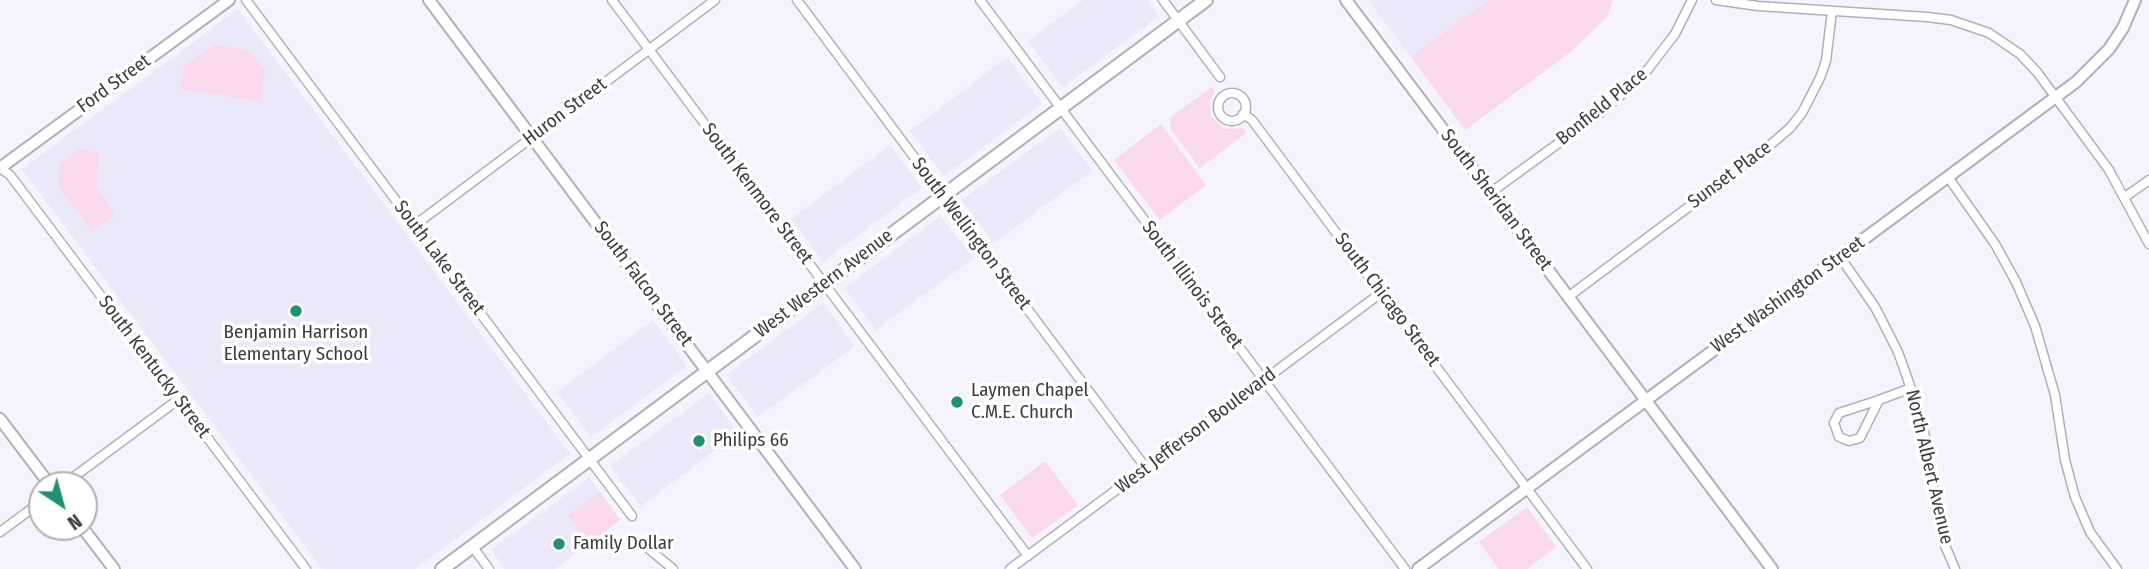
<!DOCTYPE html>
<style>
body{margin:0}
#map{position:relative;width:2149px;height:569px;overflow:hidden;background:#f5f3fd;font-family:"Fira Sans Condensed",sans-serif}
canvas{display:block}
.north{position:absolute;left:28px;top:471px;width:70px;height:70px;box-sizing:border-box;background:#fff;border:2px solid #b1b1b3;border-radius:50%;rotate:144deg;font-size:19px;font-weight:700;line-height:28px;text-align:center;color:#3d3c40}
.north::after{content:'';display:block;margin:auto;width:24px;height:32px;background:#209172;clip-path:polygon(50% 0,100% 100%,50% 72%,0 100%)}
</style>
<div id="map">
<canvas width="2149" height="569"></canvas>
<div class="north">N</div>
</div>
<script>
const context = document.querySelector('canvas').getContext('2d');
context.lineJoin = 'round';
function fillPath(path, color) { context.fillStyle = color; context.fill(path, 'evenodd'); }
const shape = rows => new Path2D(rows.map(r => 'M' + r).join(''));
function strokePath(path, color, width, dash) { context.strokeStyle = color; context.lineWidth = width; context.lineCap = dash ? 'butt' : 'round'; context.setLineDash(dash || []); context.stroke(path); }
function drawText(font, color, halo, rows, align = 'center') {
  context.font = font + ' "Fira Sans Condensed",sans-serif'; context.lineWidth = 7; context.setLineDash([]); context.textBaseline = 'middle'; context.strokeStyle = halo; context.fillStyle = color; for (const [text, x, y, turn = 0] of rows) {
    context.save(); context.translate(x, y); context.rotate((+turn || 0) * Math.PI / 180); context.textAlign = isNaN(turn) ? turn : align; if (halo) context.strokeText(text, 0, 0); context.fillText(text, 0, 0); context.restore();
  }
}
fillPath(shape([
 [1083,0,1147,0,1159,16,1063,87,1028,41],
 [1368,0,1488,0,1411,57],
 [238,9,570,454,415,569,322,569,22,169],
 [1007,57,1042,104,944,176,910,131],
 [1060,128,1092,171,994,243,961,200],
 [890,145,922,188,823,262,791,219],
 [940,216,974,258,876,330,844,288],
 [823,303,855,346,758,417,726,375],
 [653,320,687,366,591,437,557,392],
 [709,393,738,433,641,506,610,466],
 [589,477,620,520,555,569,505,569,491,550]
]), '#ebe8f9');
fillPath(shape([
 [1488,0,1613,0,1607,17,1568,54,1465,130,1411,57],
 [215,45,250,51,265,71,261,101,180,89,184,66],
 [1212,87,1215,91,1209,102,1211,116,1222,127,1227,129,1243,128,1246,133,1200,168,1171,130,1170,121,1172,116],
 [1161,124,1206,185,1160,220,1114,160],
 [79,149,99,153,97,187,115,214,92,231,58,185,60,164],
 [1045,461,1078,505,1032,538,1000,495],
 [600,492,620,520,589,544,568,516],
 [1527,507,1556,547,1527,569,1499,569,1479,542]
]), '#f9d9eb');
const minor = shape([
 [246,0,632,516],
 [612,0,1028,556],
 [797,0,1146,468],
 [980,0,1405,569],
 [1163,0,1220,77],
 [1716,0,1758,6,1927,17,1951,20,1989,33,2020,54,2037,72,2109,170,2149,244],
 '1218 107a14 14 0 1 1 28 0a14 14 0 1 1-28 0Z',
 [1243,114,1252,120,1587,569],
 [0,168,10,175,306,569],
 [1948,177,1995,244,2016,282,2035,326,2055,395,2065,460,2075,497,2090,532,2117,569],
 [1490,193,1600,113,1642,77,1675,34,1692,0],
 [2125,197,2149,180],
 [415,225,715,0],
 [1840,257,1875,307,1898,352,1907,377,1926,440,1937,515,1944,543,1955,569],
 [1568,297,1762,152,1790,128,1802,113,1820,78,1826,61,1832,11],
 [1879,400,1860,438,1849,441,1839,437,1834,423,1839,413,1879,400],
 [1879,400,1911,388],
 [63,485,179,399],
 [0,532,42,501],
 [643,544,673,569],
 [472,546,489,569],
 [1010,569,1381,293]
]);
const tertiary = shape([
 [429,0,855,569],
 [1346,0,1772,569],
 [0,168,229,0],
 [0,419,50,485],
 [82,527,114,569],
 [1418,569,2076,82,2109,49,2123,28,2135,0]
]);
const primary = shape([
 [442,569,1206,0]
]);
strokePath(minor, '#b1b0b8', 11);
strokePath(tertiary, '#b1b0b8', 14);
strokePath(primary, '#b1b0b8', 16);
strokePath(minor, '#fff', 8);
strokePath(tertiary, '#fff', 10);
strokePath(primary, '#fff', 12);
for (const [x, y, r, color] of [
 [296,311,7,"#209172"],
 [957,402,7,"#209172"],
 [699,441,7,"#209172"],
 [559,544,7,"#209172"]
]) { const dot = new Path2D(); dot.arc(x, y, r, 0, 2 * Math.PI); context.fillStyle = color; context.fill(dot); strokePath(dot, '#fff', 2.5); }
drawText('19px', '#3d3c40', '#fff', [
 ["Ford Street",114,84,-36],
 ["Bonfield Place",1602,107,-39],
 ["Huron Street",565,112,-37],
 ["Sunset Place",1730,175,-37],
 ["South Kenmore Street",757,194,53],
 ["South Sheridan Street",1496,200,53],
 ["South Wellington Street",971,234,53],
 ["South Lake Street",439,258,53],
 ["South Falcon Street",643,284,53],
 ["West Western Avenue",824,284,-37],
 ["South Illinois Street",1192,285,53],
 ["West Washington Street",1788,295,-36],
 ["South Chicago Street",1387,300,53],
 ["South Kentucky Street",154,367,53],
 ["West Jefferson Boulevard",1196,431,-37],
 ["North Albert Avenue",1929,467,77]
]);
drawText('19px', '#3d3c40', '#fff', [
 ["Benjamin Harrison",296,333,"center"],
 ["Elementary School",296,355,"center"],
 ["Laymen Chapel",971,391],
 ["C.M.E. Church",971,413],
 ["Philips 66",713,441],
 ["Family Dollar",573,544]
], 'left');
</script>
